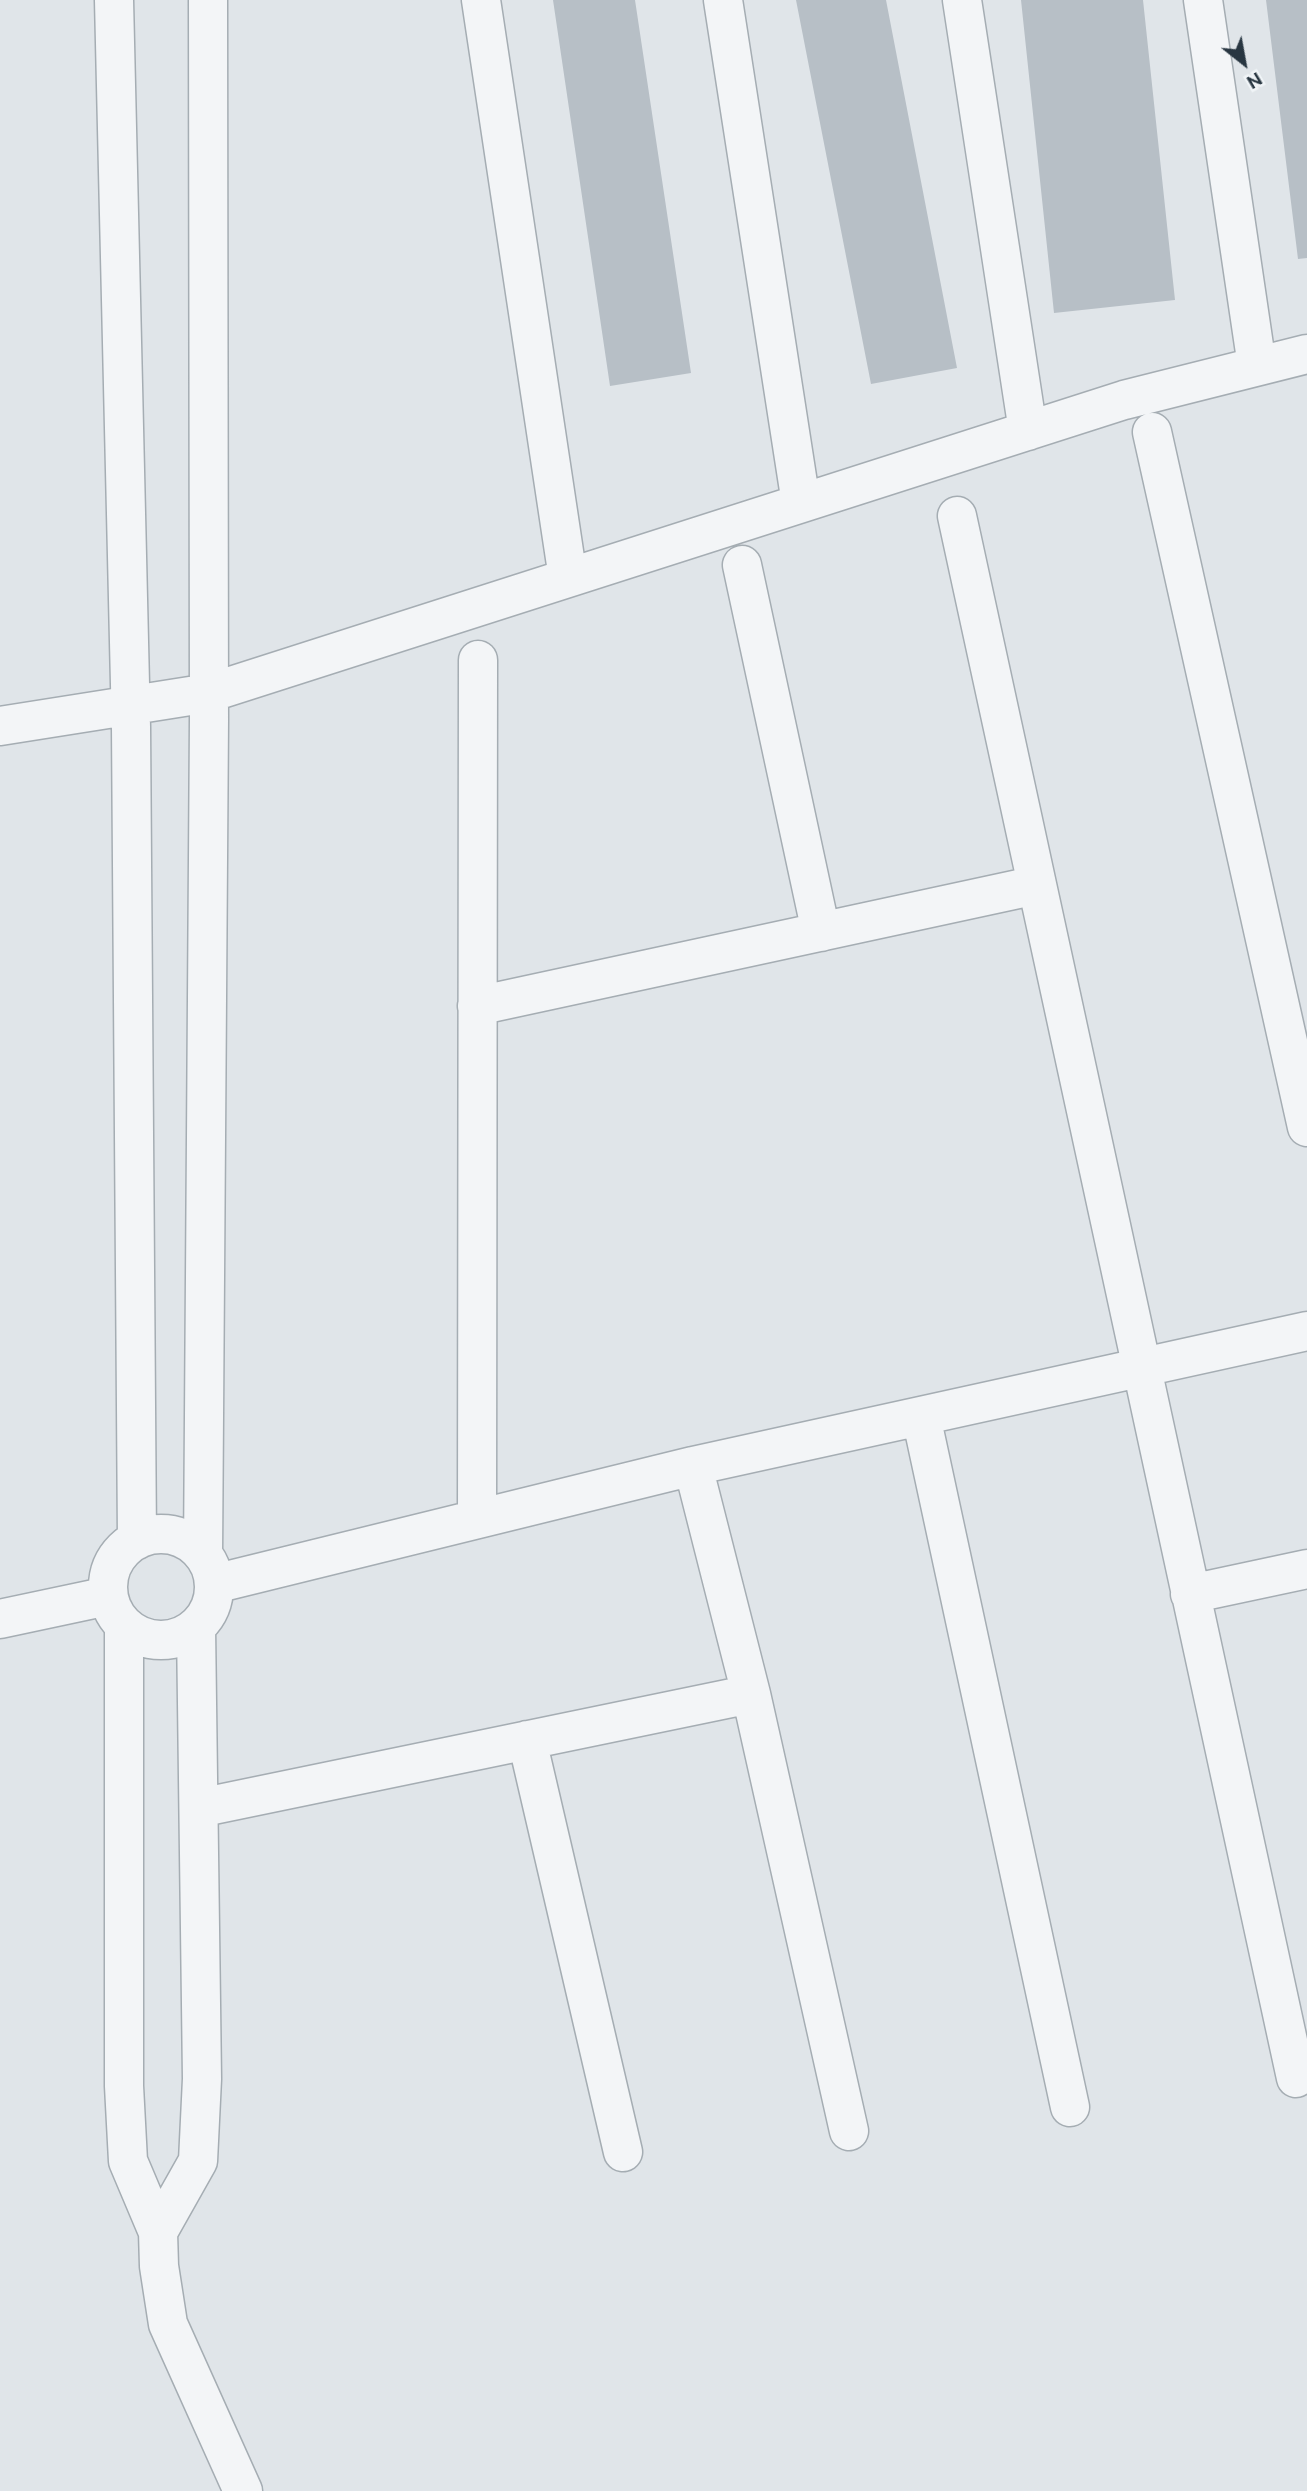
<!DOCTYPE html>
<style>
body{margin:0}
#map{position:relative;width:1307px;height:2491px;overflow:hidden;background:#e0e5e9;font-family:Ubuntu,sans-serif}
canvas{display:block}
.north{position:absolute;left:1209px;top:28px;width:70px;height:70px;-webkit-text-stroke:5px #f0f4f7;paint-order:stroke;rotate:149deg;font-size:19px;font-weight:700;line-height:28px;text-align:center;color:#283641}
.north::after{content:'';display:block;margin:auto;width:24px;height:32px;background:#283641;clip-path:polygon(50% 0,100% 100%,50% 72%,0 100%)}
</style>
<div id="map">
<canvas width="1307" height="2491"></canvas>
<div class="north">N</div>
</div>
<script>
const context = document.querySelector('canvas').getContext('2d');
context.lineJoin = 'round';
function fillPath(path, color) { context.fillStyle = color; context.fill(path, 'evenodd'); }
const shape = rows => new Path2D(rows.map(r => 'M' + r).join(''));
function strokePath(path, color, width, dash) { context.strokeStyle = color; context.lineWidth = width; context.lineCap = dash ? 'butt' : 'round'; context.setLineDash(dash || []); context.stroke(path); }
fillPath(shape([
 [553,0,635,0,691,373,610,386],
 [796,0,886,0,957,368,871,384],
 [1021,0,1143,0,1175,300,1054,313],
 [1266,0,1307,0,1307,258,1298,259]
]), '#b7bfc6');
const minor = shape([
 [114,0,131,727,137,1540],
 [481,0,568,578],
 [723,0,801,503],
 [962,0,1028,431],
 [1203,0,1257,366],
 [1152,432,1307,1127],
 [957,516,1296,2078],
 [742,565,821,932],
 [0,726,209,693,1124,400,1307,354],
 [477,1006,1037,885],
 [921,1416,1070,2107],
 [693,1466,751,1694,849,2131],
 [477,1519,478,660],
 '108 1587a53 53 0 1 1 106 0a53 53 0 1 1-106 0Z',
 [203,1554,209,719,208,0],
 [214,1584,693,1466,1307,1331],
 [1190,1594,1307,1569],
 [0,1619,108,1596],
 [124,1626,124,2086,128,2161,158,2232,159,2266,168,2324,243,2491],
 [527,1740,623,2152],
 [199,1808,751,1694],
 [158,2232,198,2161,202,2079,196,1627]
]);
strokePath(minor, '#a5adb3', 41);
strokePath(minor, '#f3f5f7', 38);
</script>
